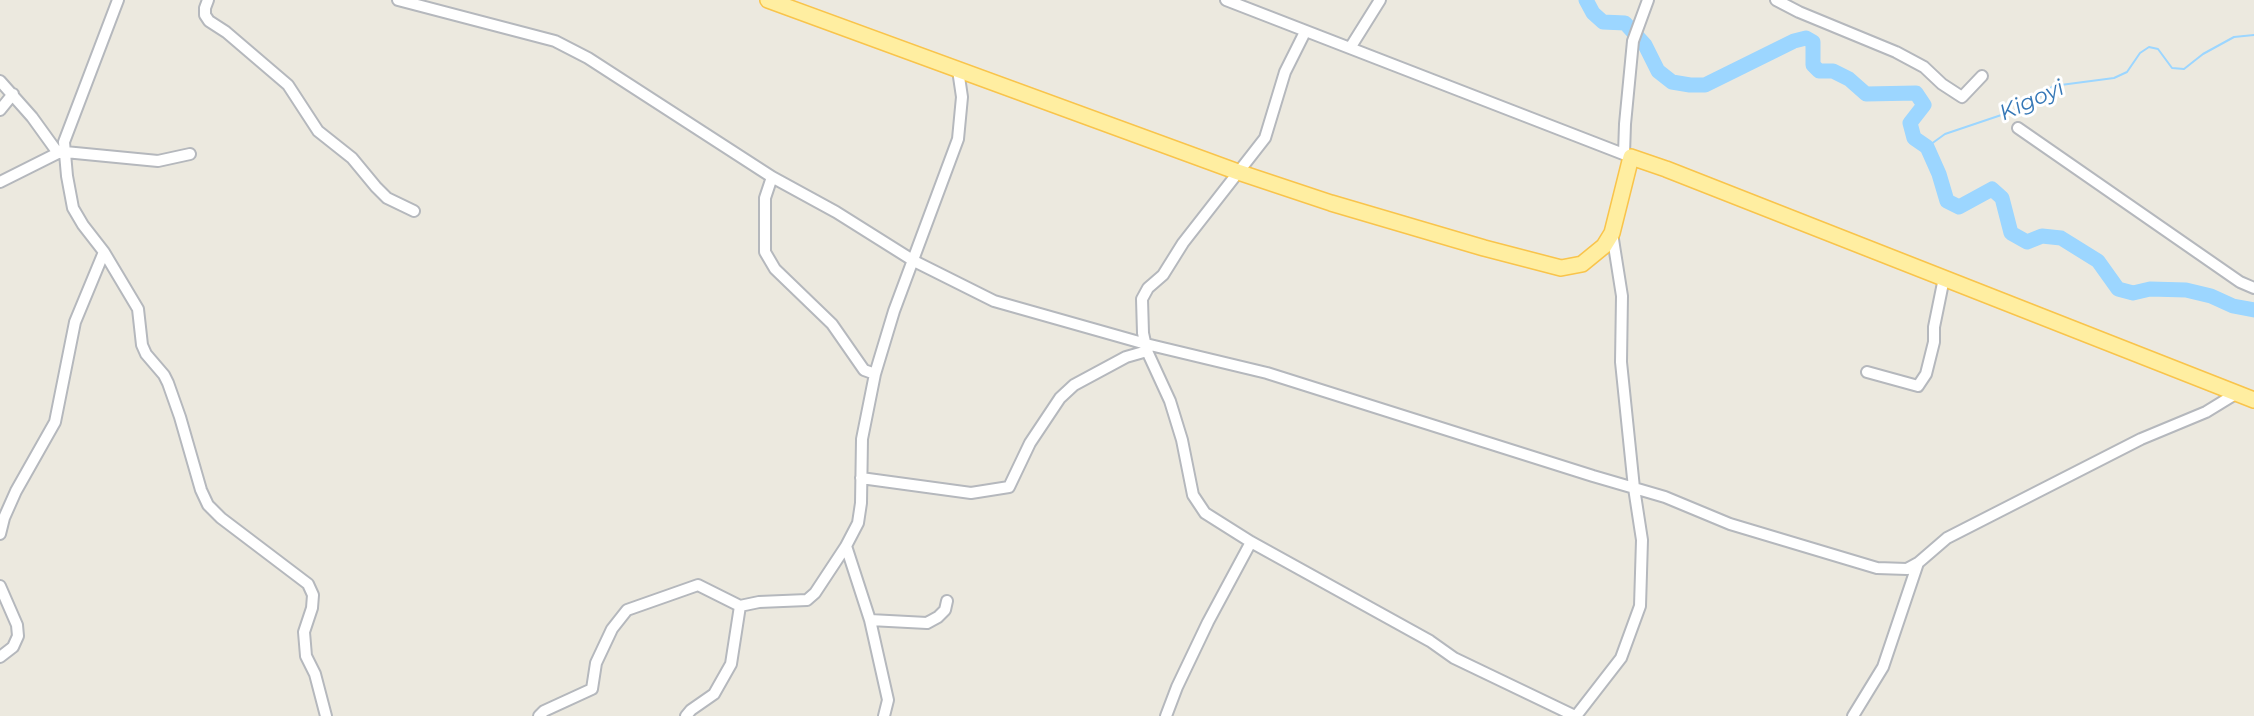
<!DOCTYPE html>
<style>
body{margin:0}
canvas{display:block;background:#ece9df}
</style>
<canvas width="2254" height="716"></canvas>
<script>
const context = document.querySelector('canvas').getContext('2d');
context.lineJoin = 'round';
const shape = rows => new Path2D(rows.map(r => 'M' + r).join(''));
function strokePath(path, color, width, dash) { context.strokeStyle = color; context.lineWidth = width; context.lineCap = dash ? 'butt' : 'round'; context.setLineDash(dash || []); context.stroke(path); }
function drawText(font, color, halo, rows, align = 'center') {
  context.font = font + ' Montserrat,sans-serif'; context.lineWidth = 6; context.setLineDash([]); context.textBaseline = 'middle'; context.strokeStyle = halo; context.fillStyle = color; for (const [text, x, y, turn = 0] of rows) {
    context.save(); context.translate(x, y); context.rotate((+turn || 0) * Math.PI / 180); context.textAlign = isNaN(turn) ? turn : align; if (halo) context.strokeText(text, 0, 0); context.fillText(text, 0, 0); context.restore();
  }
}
strokePath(shape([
 [1927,147,1945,134,2028,106,2053,86,2114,78,2127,72,2140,53,2149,47,2158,49,2172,68,2184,69,2203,54,2234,37,2254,35]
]), '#9cd6ff', 2);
strokePath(shape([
 [1586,0,1593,13,1603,22,1625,23,1645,45,1658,71,1672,82,1690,85,1705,85,1794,41,1806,38,1813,42,1813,65,1819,71,1833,71,1849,79,1866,94,1916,93,1924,105,1910,123,1914,138,1927,147,1939,174,1947,201,1959,207,1992,189,2002,198,2011,233,2027,242,2042,236,2061,238,2098,261,2118,289,2133,293,2150,289,2186,290,2211,296,2233,306,2254,310]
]), '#9cd6ff', 15);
const minor = shape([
 [208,0,205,8,205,15,209,21,226,32,288,85,318,131,352,158,376,187,387,198,414,211],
 [398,0,555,41,588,58,772,177,836,212,914,261,994,301,1146,344,1267,373,1593,476,1665,497,1730,524,1877,568,1907,569,1918,563,1947,538,2141,439,2206,412,2237,393],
 [1226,0,1631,157],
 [1776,0,1799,12,1896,52,1924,67,1942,84,1962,97,1982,76],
 [1305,32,1285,72,1265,138,1183,243,1163,275,1148,288,1142,299,1143,333,1147,351,1170,401,1182,440,1193,495,1205,513,1251,542,1430,641,1454,658,1575,716],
 [1350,48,1380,0],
 [0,81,32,117,58,153],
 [0,110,13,94],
 [2018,128,2240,282,2254,288],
 [1624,154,1625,124,1633,41,1648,0],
 [772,177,765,198,765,252,775,269,832,324,864,370,875,374],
 [0,182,58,153,65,152,158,161,190,154],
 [104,252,138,309,142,345,146,354,164,375,168,383,180,417,201,490,208,505,221,518,308,584,313,595,312,608,304,632,306,656,315,674,326,716],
 [1867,372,1918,386,1926,374,1934,342,1934,327,1944,278],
 [861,478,971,493,1009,487,1030,443,1060,398,1074,385,1126,357,1147,351],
 [0,534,4,518,16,491,55,422,75,322,104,252,83,225,73,208,67,176,64,142,118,0],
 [0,586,17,625,18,636,13,647,0,657],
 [870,620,927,623,938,617,945,610,947,601],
 [539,716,544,711,592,689,596,663,612,629,627,610,698,585,740,606,759,602,807,600,815,593,846,546],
 [686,716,691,710,714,694,731,664,740,606],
 [884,716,888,700,870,620,846,546,858,523,861,503,862,439,875,374,894,311,958,139,962,97,958,70],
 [1166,716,1177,687,1208,622,1251,542],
 [1576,716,1621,658,1640,606,1642,540,1634,488,1621,362,1622,296,1612,233],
 [1853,716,1883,667,1918,563]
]);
const primary = shape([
 [768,0,1238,172,1331,203,1484,248,1561,268,1582,264,1604,246,1612,233,1631,157,1666,169,2254,400]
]);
strokePath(minor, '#b5b8bd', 14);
strokePath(primary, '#f9c44b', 18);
strokePath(minor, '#fff', 10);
strokePath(primary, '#ffeea1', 15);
drawText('italic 22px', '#3577b6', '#fff', [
 ["Kigoyi",2032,101,-24]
]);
</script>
